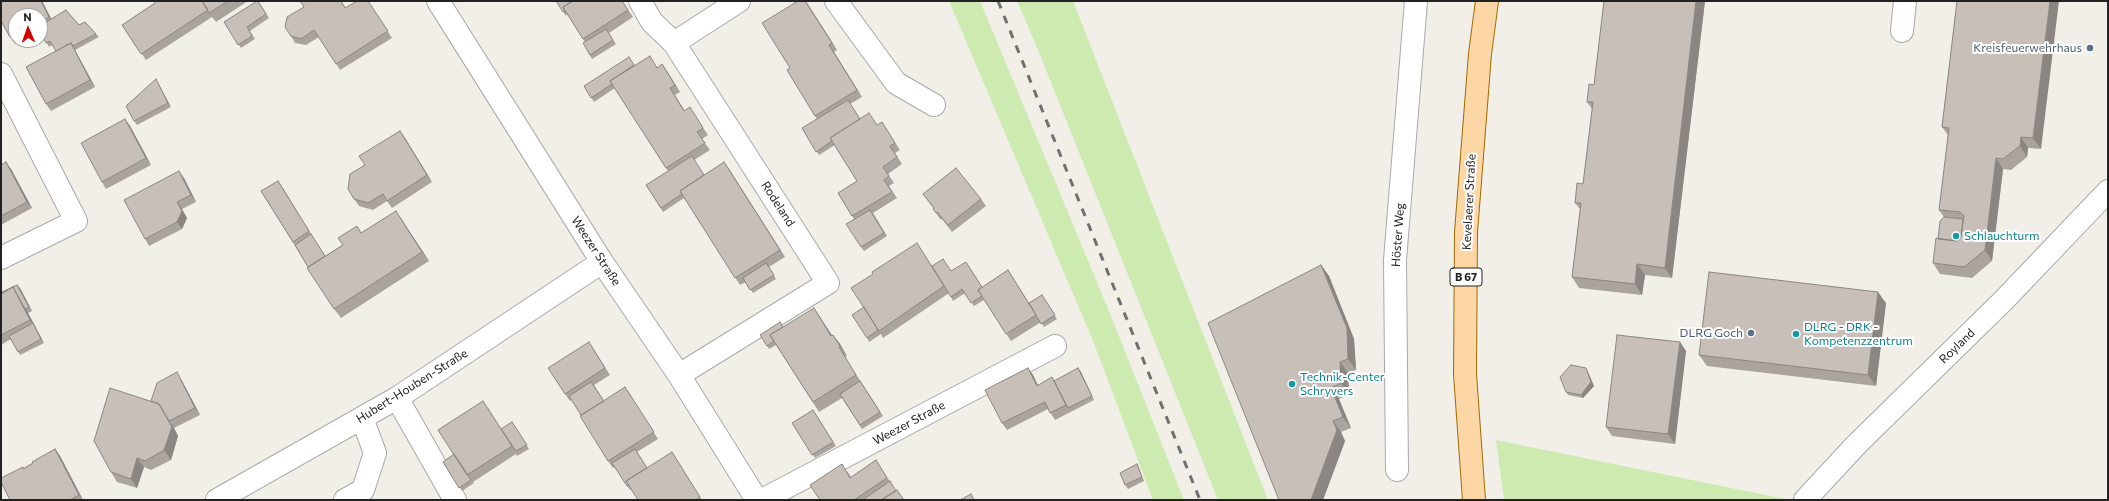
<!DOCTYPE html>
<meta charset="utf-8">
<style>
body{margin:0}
#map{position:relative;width:2109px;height:501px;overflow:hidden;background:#f2efe9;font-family:Commissioner,sans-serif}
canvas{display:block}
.frame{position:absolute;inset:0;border:2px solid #222;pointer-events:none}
.north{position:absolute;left:8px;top:8px;width:40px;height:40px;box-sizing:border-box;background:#fff;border:1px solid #a7a7a7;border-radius:50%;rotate:358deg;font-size:11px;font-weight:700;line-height:16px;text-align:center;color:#222}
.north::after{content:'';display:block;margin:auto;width:14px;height:18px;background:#d40000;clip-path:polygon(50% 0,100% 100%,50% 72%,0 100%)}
</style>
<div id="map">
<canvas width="2109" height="501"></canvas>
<div class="frame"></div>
<div class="north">N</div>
</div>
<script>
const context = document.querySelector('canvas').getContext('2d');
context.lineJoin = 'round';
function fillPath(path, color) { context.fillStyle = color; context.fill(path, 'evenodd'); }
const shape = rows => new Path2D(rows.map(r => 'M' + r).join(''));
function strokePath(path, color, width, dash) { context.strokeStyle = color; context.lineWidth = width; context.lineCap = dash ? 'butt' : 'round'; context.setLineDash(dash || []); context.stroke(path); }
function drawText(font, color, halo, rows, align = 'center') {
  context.font = font + ' Commissioner,sans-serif'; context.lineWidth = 4; context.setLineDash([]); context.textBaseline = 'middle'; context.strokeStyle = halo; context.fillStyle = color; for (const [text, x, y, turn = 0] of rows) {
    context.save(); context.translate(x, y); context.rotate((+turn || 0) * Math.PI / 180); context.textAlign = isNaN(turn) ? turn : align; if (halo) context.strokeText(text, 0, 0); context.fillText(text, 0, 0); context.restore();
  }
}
fillPath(shape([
 [949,1,980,1,1109,311,1184,500,1153,500,1093,341],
 [1017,1,1073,1,1268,500,1218,500,1038,50],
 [1496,440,1790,500,1504,500]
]), '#cdebb0');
const minor = shape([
 [438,1,602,262,679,375,757,500],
 [640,1,652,22,674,43],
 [836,1,896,83,934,105],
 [1902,31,1905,1],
 [1,74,76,221,1,258],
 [679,375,828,283,674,43,739,1],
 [397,398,455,500],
 [1397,470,1395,260,1416,1],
 [217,500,397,398,602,262],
 [345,500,363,490,375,453,362,418],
 [762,500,1055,346],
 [1805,500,1857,444,2004,300,2108,191]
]);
const major = shape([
 [1474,500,1465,374,1466,232,1480,54,1487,1]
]);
strokePath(minor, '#a9a9a9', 24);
strokePath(major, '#a06b00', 24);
strokePath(minor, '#fff', 22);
strokePath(major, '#fcd6a4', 22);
strokePath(shape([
 [998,1,1200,500]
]), '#707070', 3, [8, 8]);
fillPath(shape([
 [1,1,42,1,51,19,66,10,79,25,85,22,99,37,75,50,95,87,51,111,46,104,26,67,56,51,52,45,49,47,40,32,40,16,16,16,16,40,23,40,15,44,10,37,1,21],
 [154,1,248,1,216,22,212,17,146,60,122,25,155,3],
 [258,1,269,18,250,31,255,39,241,48,224,22],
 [300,1,341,1,346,8,368,1,392,38,340,70,319,37,306,45,295,43,291,36,304,7],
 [556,1,622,1,633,17,609,33,616,44,592,59,583,43,585,42,567,14,566,16],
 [806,1,837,50,834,52,862,97,850,104,860,119,877,125,882,122,900,150,895,153,902,164,888,174,894,183,889,186,897,198,873,213,887,236,864,251,861,247,854,219,838,193,857,181,835,145,819,155,802,128,817,119,787,70,790,68],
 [1604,1,1705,1,1672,278,1645,275,1642,295,1579,288,1572,277,1580,209,1575,203,1583,184,1592,109,1587,102,1594,85],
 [1957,1,2041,149,2028,148,2027,157,2011,170,2003,169,1992,261,1972,278,1940,274,1933,263,1938,239,1944,217,1939,210,1948,135,1942,127],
 [662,64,680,92,675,95,685,111,694,114,708,135,702,139,710,150,694,160,704,175,729,169,785,257,769,267,776,279,753,293,746,282,740,285,684,198,663,212,646,185,668,171,615,88,594,102,584,86,635,65,658,67],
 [158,83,171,107,137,125,134,121],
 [125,119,130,126,151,165,106,189,102,182],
 [405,138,432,182,392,208,387,201,373,210,359,206,354,199,365,165],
 [1,165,11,169,32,208,1,225],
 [184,178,196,202,182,209,187,218,182,229,149,246,145,239],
 [278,181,325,256,361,233,402,220,429,261,341,318,334,309,261,191],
 [923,194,981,199,986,206,952,232,942,219,941,220,938,216,933,209,934,209],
 [921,250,932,266,951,271,982,287,1008,270,1030,305,1042,295,1057,319,1044,327,1041,322,1011,341,984,300,974,306,965,293,953,301,949,293,883,338,881,334,869,342,867,338],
 [1321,265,1329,276,1354,339,1356,370,1348,373,1349,394,1339,399,1351,428,1341,432,1345,441,1323,500,1279,500],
 [20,288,32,311,28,313,44,343,20,355,11,339,1,345,1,294],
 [1886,303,1876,386,1707,366,1699,355],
 [820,317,832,335,833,335,840,344,847,356,845,357,883,416,862,429,842,398,819,412,776,345,769,349,767,346,784,327],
 [589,342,610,375,594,385,604,401,625,387,658,439,637,452,647,468,676,459,702,500,638,500,631,489,630,490,615,467,613,468,608,461,581,415,572,400,570,401,565,394],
 [1680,342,1686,351,1675,444,1612,436,1606,427],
 [1028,368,1033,375,1038,385,1052,377,1054,381,1078,368,1081,372,1094,400,1055,420,1048,409,1007,430,1002,423],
 [1588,372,1594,386,1583,398,1568,395,1566,392],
 [181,379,200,415,174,428,178,436,171,460,151,470,144,467,137,488,117,482,111,472],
 [488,408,501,429,512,422,529,449,517,456,516,454,473,482,474,483,462,491,443,462,454,454],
 [813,410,836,446,815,458,792,423],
 [55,449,60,456,83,500,10,500,23,467,24,468],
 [876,460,896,491,904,500,820,500,847,471,851,477],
 [1137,464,1139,468,1144,481,1128,489,1125,485]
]), '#aba49e');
fillPath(shape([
 [41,1,42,1,54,24,49,17],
 [806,1,837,50,832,43],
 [1696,1,1705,1,1672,278,1665,268],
 [2050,1,2059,1,2041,149,2033,138],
 [71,43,75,50,95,87,90,80],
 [829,45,834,52,862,97,857,90],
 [662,64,667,71,680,92,675,85],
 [156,79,158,83,171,107,168,103],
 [125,119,130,126,151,165,146,158],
 [400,131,405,138,432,182,427,175],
 [2021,137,2028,148,2027,157,2020,146],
 [1996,158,2003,169,1992,261,1985,250],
 [6,162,11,169,32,208,27,202],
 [724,162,729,169,785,257,780,250],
 [179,171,184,178,196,202,191,195],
 [278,181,283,188,313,238,309,231],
 [177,202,182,209,187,218,182,229,177,222],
 [396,211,402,220,429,261,422,252],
 [1637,264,1645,275,1642,295,1635,284],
 [1321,265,1329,276,1354,339,1356,370,1348,359],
 [17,285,20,288,32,311,29,307],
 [13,287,28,313,44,343,30,320],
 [1878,292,1886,303,1876,386,1868,375],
 [814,308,820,317,838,345,831,336],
 [833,335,840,344,847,356,840,346],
 [1680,342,1686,351,1675,444,1668,434],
 [1340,362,1348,373,1349,394,1341,383],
 [1028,368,1033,375,1041,393,1037,386],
 [1078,368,1081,372,1094,400],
 [1586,368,1588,372,1594,386,1583,398,1581,395],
 [177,372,181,379,200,415,195,408],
 [1331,388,1339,399,1351,428,1343,417],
 [169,421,174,428,178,436,171,460,164,450],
 [1333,421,1341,432,1345,441,1323,500,1311,500],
 [55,449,60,456,83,500,79,495],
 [137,458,144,467,137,488,131,479]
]), '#8b8681');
const building = shape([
 [1,1,41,1,49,17,40,22,40,16,16,16,16,34,10,37,1,21,1,1],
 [154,1,202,1,208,10,141,54,122,25,155,3,154,1],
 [202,1,228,1,209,13,202,1],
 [257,1,258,1,266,14,247,27,252,36,238,45,224,22,257,1],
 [300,1,341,1,345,8,357,1,368,1,388,31,336,64,314,30,301,39,291,36,285,27,287,17,304,7,300,1],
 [556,1,573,1,563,7,565,11,563,12,556,1],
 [573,1,622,1,628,10,583,39,563,7,573,1],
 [798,1,805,1,832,43,829,45,857,90,815,116,787,70,790,68,762,23,798,1],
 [1604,1,1696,1,1665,268,1637,264,1635,284,1572,277,1581,203,1575,203,1577,183,1583,184,1593,102,1587,102,1589,84,1594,85,1604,1],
 [1957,1,2050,1,2033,138,2021,137,2020,146,2003,159,1996,158,1985,250,1964,267,1933,263,1936,238,1957,241,1961,237,1964,216,1960,212,1939,210,1949,128,1942,127,1957,1],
 [66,10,79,25,85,22,96,34,73,46,71,43,56,51,50,41,46,43,40,32,40,26,66,10],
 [606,29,613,40,590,55,583,43,606,29],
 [71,43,90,80,46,104,26,67,71,43],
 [650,56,657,68,662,64,675,85,670,88,684,111,690,107,703,128,697,132,705,143,666,168,610,81,650,56],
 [629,57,634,65,610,81,612,84,591,98,584,86,629,57],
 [156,79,168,103,134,121,126,106,156,79],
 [848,100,860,119,830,138,832,141,816,152,802,128,848,100],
 [869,113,877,125,882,122,895,143,890,146,897,157,883,167,889,176,884,180,892,192,852,216,838,193,857,181,830,138,869,113],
 [125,119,146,158,102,182,81,143,125,119],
 [400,131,427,175,387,201,383,194,368,203,354,199,348,189,350,174,365,165,359,156,400,131],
 [692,156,704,175,680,191,682,194,661,208,646,185,692,156],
 [6,162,27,202,1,216,1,165,6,162],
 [724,162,780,250,735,278,680,191,724,162],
 [956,168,981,199,948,225,937,212,936,213,933,209,934,208,923,194,956,168],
 [179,171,191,195,177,202,182,211,177,222,145,239,124,200,179,171],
 [278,181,309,231,293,242,261,191,278,181],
 [870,210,884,233,861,247,846,224,870,210],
 [396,211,422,252,334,309,307,268,343,245,338,238,357,226,361,233,396,211],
 [1944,217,1963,219,1961,237,1957,241,1938,239,1940,221,1944,217],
 [311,234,325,256,308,267,295,245,311,234],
 [917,243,944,286,879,331,851,288,873,274,872,272,917,243],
 [943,259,951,271,966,262,982,287,978,290,982,296,971,303,962,289,951,297,932,266,943,259],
 [766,263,774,275,750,290,743,278,766,263],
 [1321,265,1347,328,1348,359,1340,362,1341,383,1331,388,1343,417,1333,421,1337,430,1311,500,1279,500,1208,323,1321,265],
 [1008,270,1036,315,1006,334,978,290,1008,270],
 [1709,272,1878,292,1868,375,1699,355,1709,272],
 [17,285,29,307,25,309,13,287,2,293,2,292,17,285],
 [13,287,30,320,1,335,1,294,13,287],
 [1042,295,1055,315,1041,324,1029,303,1042,295],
 [864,307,878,330,867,338,852,315,864,307],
 [814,308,831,336,833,335,840,346,839,347,856,375,813,402,770,335,814,308],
 [780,322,783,327,770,335,774,341,767,346,760,335,780,322],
 [33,323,41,339,18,352,9,336,33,323],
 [1617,335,1680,342,1668,434,1606,427,1617,335],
 [589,342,605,368,565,394,548,368,589,342],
 [1571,365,1586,368,1591,382,1581,395,1566,392,1560,377,1571,365],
 [1028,368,1037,386,1052,377,1066,405,1050,413,1045,402,1002,423,985,390,1028,368],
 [1078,368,1092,396,1068,408,1054,381,1078,368],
 [177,372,195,408,169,421,159,404,151,401,157,383,177,372],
 [860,381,880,412,860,425,840,394,860,381],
 [591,382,604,401,581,415,569,396,591,382],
 [625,387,654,432,608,461,580,416,625,387],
 [110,388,159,404,172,427,164,450,145,461,137,458,131,479,111,472,94,441,110,388],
 [483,401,512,446,467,475,438,430,483,401],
 [813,410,833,442,812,455,792,423,813,410],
 [512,422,527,445,516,451,501,429,512,422],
 [55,449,79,495,70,500,10,500,1,482,1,478,23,467,23,469,33,463,32,462,55,449],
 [635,449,647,468,626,481,629,485,627,486,612,463,635,449],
 [672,452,700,497,696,500,638,500,626,481,672,452],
 [454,454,471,480,459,488,443,462,454,454],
 [876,460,887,478,854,500,825,500,824,499,823,500,820,500,810,485,842,464,850,478,876,460],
 [1137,464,1142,477,1125,485,1120,473,1137,464],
 [890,481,896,491,881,500,865,500,864,499,890,481],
 [897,490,904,500,881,500,897,490],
 [971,494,974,500,960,500,971,494]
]);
fillPath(building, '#c7bfb8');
strokePath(building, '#8b8681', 1);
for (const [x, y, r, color] of [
 [2090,48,4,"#5c6f8a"],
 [1956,236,4,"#0f9aa8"],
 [1751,333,4,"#5c6f8a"],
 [1796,334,4,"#0f9aa8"],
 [1292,384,4,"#0f9aa8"]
]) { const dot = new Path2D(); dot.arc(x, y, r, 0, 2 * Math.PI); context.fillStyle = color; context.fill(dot); strokePath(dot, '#fff', 1.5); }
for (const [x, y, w] of [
 [1466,277,32]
]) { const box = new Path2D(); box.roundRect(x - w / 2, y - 9, w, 18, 3); context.fillStyle = '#fff'; context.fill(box); strokePath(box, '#222', 1); }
drawText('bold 11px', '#222', null, [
 ["B 67",1466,277]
]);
drawText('12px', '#4e5e75', '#fff', [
 ["Kreisfeuerwehrhaus",2082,48],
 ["DLRG Goch",1743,333]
], 'right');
drawText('12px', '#222', '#fff', [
 ["Kevelaerer Straße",1469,202,-87],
 ["Rodeland",778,204,57],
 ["Höster Weg",1398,235,-86],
 ["Weezer Straße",596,251,57],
 ["Royland",1957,346,-44],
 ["Hubert-Houben-Straße",412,386,-32],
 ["Weezer Straße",909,423,-28]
]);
drawText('12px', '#0d838f', '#fff', [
 ["Schlauchturm",1964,236],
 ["DLRG - DRK -",1804,327],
 ["Kompetenzzentrum",1804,341],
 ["Technik-Center",1300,377],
 ["Schryvers",1300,391]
], 'left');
</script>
